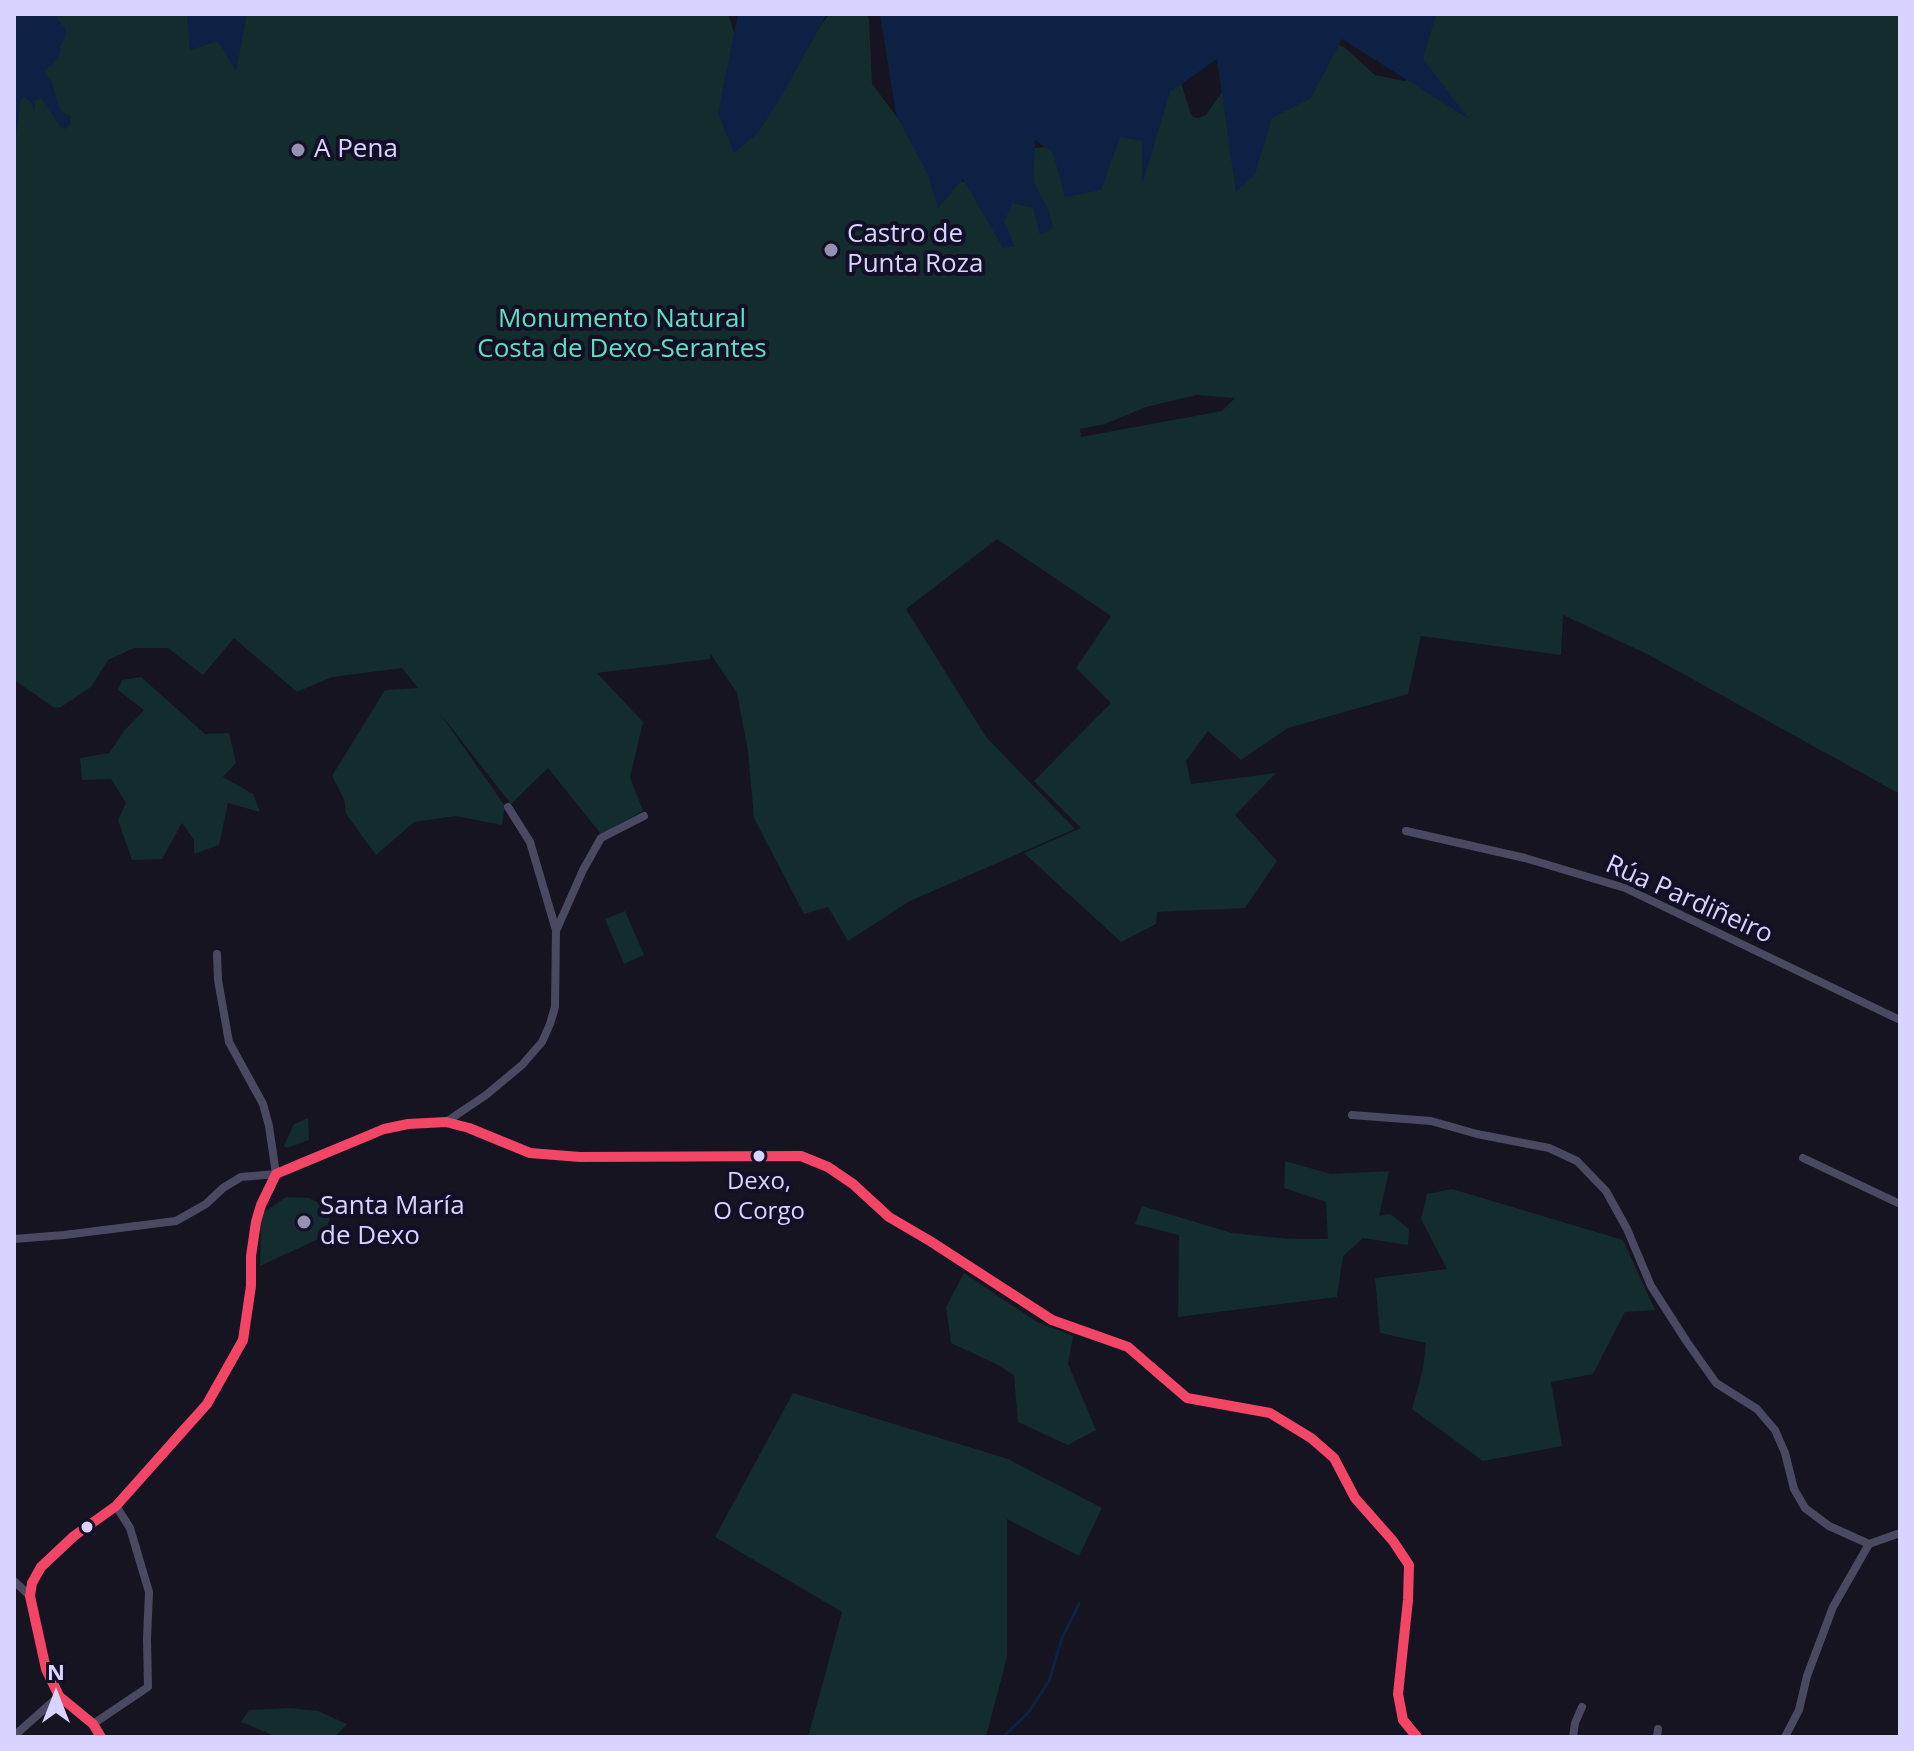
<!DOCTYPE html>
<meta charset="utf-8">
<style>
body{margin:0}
#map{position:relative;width:1914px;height:1751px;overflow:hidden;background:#161421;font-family:"Open Sans",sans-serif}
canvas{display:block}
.frame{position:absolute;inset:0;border:16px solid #d9d4ff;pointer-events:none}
.north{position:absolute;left:16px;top:1655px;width:80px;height:80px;-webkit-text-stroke:6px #130f26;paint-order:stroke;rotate:0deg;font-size:22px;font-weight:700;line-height:32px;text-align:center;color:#d9d4ff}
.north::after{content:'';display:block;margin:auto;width:28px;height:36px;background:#d9d4ff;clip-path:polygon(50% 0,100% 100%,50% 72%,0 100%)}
</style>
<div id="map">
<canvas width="1914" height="1751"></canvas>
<div class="frame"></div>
<div class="north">N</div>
</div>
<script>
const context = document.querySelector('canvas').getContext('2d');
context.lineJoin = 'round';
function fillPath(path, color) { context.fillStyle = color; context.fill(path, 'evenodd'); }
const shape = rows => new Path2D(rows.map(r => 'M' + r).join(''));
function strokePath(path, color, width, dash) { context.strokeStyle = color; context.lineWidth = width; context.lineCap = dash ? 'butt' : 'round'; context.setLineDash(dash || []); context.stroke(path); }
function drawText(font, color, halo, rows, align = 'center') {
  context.font = font + ' "Open Sans",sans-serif'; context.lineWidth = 8; context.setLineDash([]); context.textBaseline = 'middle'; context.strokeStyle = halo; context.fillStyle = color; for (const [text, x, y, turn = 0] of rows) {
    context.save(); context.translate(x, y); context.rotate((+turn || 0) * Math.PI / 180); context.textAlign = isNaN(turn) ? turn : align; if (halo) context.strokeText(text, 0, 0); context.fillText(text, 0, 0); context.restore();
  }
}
fillPath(shape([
 [47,14,728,14,738,43,806,46,829,14,866,14,869,19,872,84,913,138,949,178,971,184,1034,148,1049,147,1120,128,1176,66,1190,112,1193,117,1198,118,1206,115,1231,79,1330,42,1344,47,1375,75,1404,81,1407,80,1396,14,1900,14,1900,794,1647,654,1563,615,1561,655,1421,636,1408,694,1288,728,1241,760,1208,731,1186,761,1191,784,1276,773,1235,815,1277,861,1245,908,1157,912,1156,924,1121,942,1024,853,1081,828,1034,781,1111,703,1076,668,1111,616,997,539,906,609,986,737,1075,829,910,901,848,941,828,907,804,914,754,818,748,751,737,693,710,653,710,659,597,673,643,722,630,777,643,811,601,834,548,768,511,804,439,712,505,806,502,825,456,816,414,822,376,855,346,814,344,799,332,776,385,690,418,688,402,668,332,677,297,692,234,638,203,675,168,648,134,648,108,660,91,687,61,707,55,708,14,680,14,65],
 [1197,395,1235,398,1222,411,1081,437,1080,429,1105,424,1146,407],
 [141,677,205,734,229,733,236,763,223,777,253,794,260,812,228,803,219,845,194,854,194,840,182,823,162,859,132,860,118,820,126,803,111,779,82,780,80,758,109,753,125,730,144,710,118,690,122,680],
 [625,911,644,955,624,964,605,919],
 [308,1118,309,1140,287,1148,284,1146,294,1124],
 [1285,1161,1331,1174,1389,1171,1379,1216,1390,1214,1409,1229,1408,1245,1363,1238,1343,1256,1337,1297,1178,1317,1179,1235,1135,1224,1142,1206,1232,1233,1291,1239,1328,1239,1326,1202,1284,1188],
 [1452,1189,1623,1240,1655,1310,1625,1312,1593,1374,1551,1382,1562,1446,1483,1461,1412,1409,1423,1369,1426,1343,1380,1333,1375,1278,1447,1269,1421,1219,1427,1194],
 [286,1197,309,1198,322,1205,330,1216,328,1228,323,1237,260,1266,261,1234,260,1226,263,1213],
 [964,1273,1037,1322,1073,1336,1068,1364,1096,1430,1068,1445,1018,1422,1014,1375,998,1365,951,1343,946,1307],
 [793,1393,1008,1459,1102,1508,1079,1556,1007,1519,1007,1657,986,1737,808,1737,842,1612,715,1537],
 [288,1708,318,1711,347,1724,335,1737,277,1737,241,1722,249,1710]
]), '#132c2d');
fillPath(shape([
 [14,14,57,14,57,19,66,28,65,38,61,45,59,58,44,72,52,83,59,107,63,113,71,117,70,122,71,124,66,129,60,127,42,99,35,100,34,113,32,103,23,96,21,99,16,136],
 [187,14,247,14,236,71,218,41,190,50],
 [738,14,827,14,780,99,757,134,734,153,718,113],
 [880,14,1436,14,1423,59,1469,119,1342,39,1311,98,1272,118,1255,174,1236,192,1217,59,1170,92,1142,185,1142,141,1120,137,1101,190,1065,197,1053,153,1035,140,1033,182,1048,208,1053,228,1040,235,1033,208,1013,203,1004,221,1014,246,1003,248,963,179,938,208,928,175,896,114]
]), '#0d2144');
strokePath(shape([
 [1003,1737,1028,1713,1049,1681,1062,1638,1079,1604]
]), '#0d2144', 3);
strokePath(shape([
 [508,807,530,842,556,930],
 [1406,831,1525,858,1625,888,1900,1020],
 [1352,1115,1431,1121,1477,1134,1549,1148,1577,1161,1606,1191,1627,1229,1651,1286,1687,1342,1716,1383,1757,1409,1775,1430,1785,1453,1794,1489,1805,1508,1829,1526,1869,1544],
 [446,1122,486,1095,522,1065,542,1042,550,1024,555,1007,556,931,583,870,601,838,644,816],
 [1803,1158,1900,1204],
 [14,1239,64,1235,176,1221,206,1204,223,1188,241,1177,276,1174,269,1126,263,1104,229,1042,218,980,217,954],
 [14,1581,30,1596],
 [93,1724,148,1687,147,1639,149,1592,130,1528,116,1506],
 [14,1736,59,1696],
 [101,1737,93,1724,59,1696,46,1669,30,1596,32,1583,41,1567,74,1536,116,1506,182,1430,207,1404,243,1340,251,1286,251,1256,256,1222,261,1205,271,1187,276,1174,299,1163,384,1129,408,1124,446,1122,469,1128,530,1153,580,1157,801,1156,828,1167,853,1184,889,1217,930,1241,1052,1320,1082,1332,1128,1347,1162,1378,1187,1398,1270,1413,1311,1438,1334,1458,1355,1498,1393,1541,1409,1565,1408,1600,1398,1694,1403,1720,1417,1737],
 [1573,1737,1575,1723,1582,1707],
 [1657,1737,1658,1729],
 [1785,1737,1799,1710,1807,1676,1833,1607,1869,1544,1900,1533]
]), '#4a4962', 8);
strokePath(shape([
 [101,1737,93,1724,59,1696,46,1669,30,1596,32,1583,41,1567,74,1536,116,1506,207,1404,243,1340,251,1286,251,1256,256,1222,261,1205,276,1174,384,1129,408,1124,446,1122,469,1128,530,1153,580,1157,801,1156,828,1167,853,1184,889,1217,930,1241,1052,1320,1128,1347,1187,1398,1270,1413,1311,1438,1334,1458,1355,1498,1393,1541,1409,1565,1408,1600,1398,1694,1403,1720,1417,1737]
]), '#f34667', 10);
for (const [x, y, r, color] of [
 [298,150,8,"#9591b1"],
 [831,250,8,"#9591b1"],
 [759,1156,7,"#d9d4ff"],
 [304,1222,8,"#9591b1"],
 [87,1527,7,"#d9d4ff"]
]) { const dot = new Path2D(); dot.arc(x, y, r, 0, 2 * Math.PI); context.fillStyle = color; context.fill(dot); strokePath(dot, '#130f26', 3); }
drawText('24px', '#d9d4ff', '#130f26', [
 ["Dexo,",759,1182],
 ["O Corgo",759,1212]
]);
drawText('26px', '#d9d4ff', '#130f26', [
 ["A Pena",314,150],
 ["Castro de",847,235],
 ["Punta Roza",847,265],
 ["Santa María",320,1207],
 ["de Dexo",320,1237]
], 'left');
drawText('26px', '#5fe0c0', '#130f26', [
 ["Monumento Natural",622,320],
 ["Costa de Dexo-Serantes",622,350]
]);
drawText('26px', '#d9d4ff', '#130f26', [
 ["Rúa Pardiñeiro",1689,900,24]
]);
</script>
